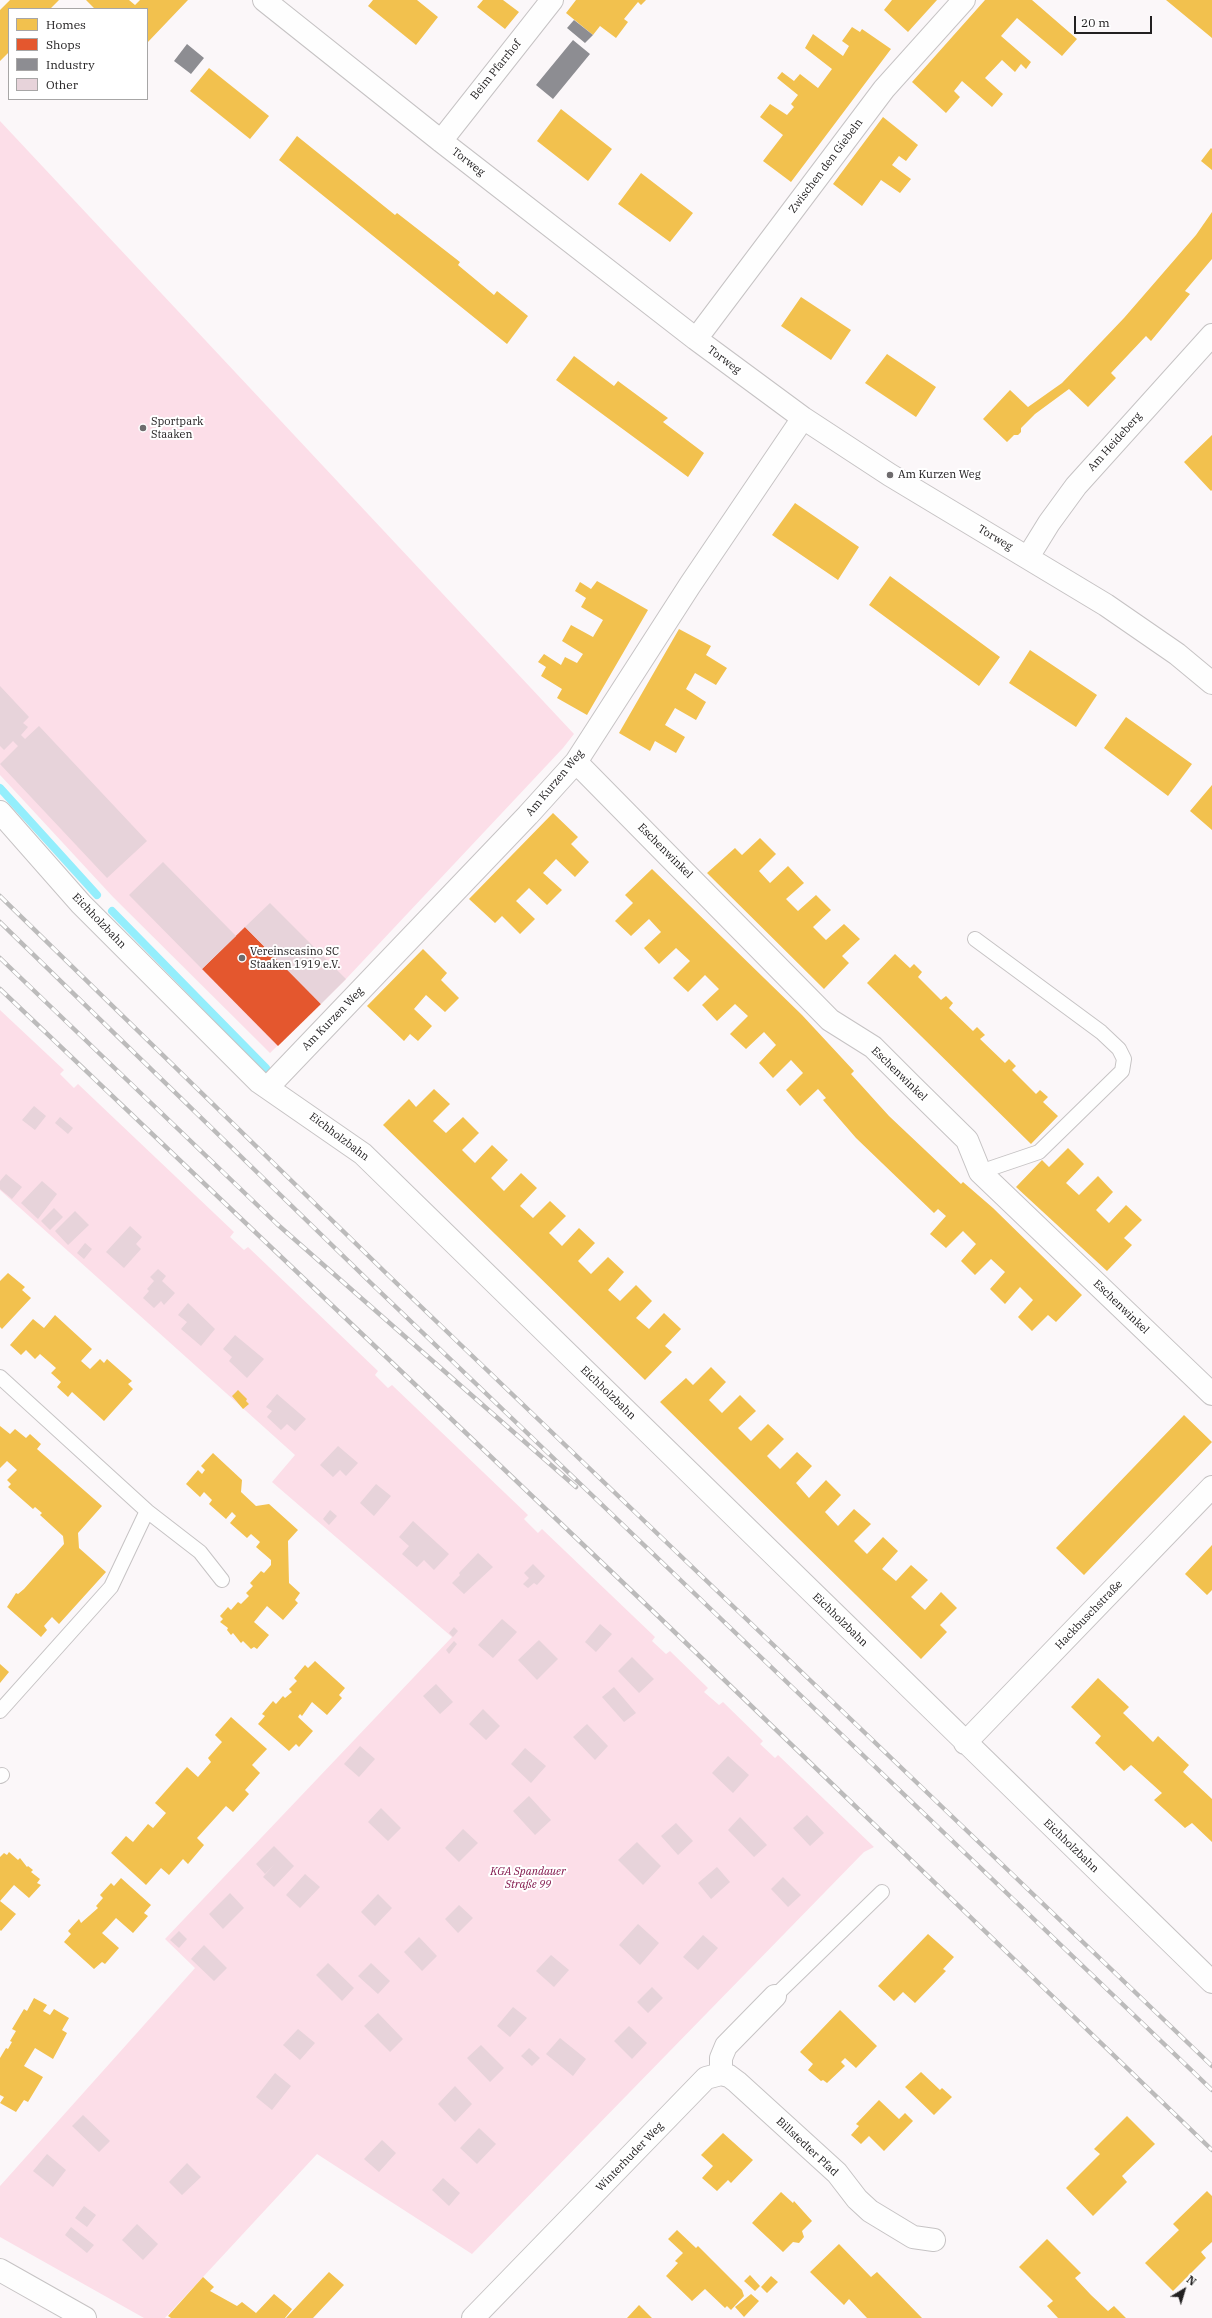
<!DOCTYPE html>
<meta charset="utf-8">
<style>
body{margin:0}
#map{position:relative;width:1212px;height:2318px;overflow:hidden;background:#fbf7f9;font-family:"IBM Plex Serif",serif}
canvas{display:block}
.legend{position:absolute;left:8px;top:8px;width:140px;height:92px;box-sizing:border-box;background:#fff;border:1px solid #a7a6a6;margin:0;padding:5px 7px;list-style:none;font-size:12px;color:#222021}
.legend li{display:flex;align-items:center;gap:8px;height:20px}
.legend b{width:20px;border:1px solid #a7a6a6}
.north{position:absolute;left:1164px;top:2270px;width:40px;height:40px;-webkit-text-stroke:3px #fff;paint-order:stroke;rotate:38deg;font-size:11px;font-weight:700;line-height:16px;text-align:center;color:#222021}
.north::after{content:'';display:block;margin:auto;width:14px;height:18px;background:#222021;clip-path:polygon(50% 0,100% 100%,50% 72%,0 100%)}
.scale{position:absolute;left:1074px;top:16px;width:78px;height:18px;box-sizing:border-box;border:2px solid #222021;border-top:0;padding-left:5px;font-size:12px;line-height:14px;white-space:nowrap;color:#222021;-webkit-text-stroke:3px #fff;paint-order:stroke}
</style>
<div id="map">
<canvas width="1212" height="2318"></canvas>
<ul class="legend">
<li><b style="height:11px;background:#f2c14e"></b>Homes</li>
<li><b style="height:11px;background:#e4572e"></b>Shops</li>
<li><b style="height:11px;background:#8d8d92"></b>Industry</li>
<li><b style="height:11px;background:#e7d3da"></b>Other</li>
</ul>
<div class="north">N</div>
<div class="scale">20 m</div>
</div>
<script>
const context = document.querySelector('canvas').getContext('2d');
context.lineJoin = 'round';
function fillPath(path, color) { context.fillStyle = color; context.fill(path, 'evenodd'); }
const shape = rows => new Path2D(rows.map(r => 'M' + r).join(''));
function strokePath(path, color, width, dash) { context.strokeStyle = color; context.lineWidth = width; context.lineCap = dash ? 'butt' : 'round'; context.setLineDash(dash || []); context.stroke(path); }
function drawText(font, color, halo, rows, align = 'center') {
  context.font = font + ' "IBM Plex Serif",serif'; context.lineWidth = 4; context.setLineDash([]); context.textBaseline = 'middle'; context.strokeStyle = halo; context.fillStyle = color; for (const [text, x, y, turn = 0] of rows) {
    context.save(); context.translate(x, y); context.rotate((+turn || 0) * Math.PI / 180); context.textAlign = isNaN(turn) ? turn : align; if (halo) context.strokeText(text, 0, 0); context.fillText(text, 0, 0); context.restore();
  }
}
fillPath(shape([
 [0,121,574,734,563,748,346,979,270,1053,113,897,0,775],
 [0,1010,64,1070,60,1074,74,1088,78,1084,234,1232,230,1237,244,1250,248,1247,378,1371,375,1375,388,1388,392,1385,528,1515,524,1519,538,1533,542,1529,655,1637,652,1641,666,1654,670,1651,708,1688,704,1692,719,1705,723,1702,763,1741,760,1744,775,1758,778,1755,874,1847,864,1852,472,2254,317,2154,165,2318,144,2318,0,2237,0,2186,195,1968,165,1939,452,1637,272,1482,295,1455,0,1190]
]), '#fcdee8');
fillPath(shape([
 [10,0,59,0,50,9,9,9,9,52,0,61,0,10],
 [86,0,129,0,135,5,140,0,188,0,147,43,147,9,95,9],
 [373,0,417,0,438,17,416,45,368,6],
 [483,0,503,0,519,12,505,29,477,7],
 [576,0,646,0,641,5,638,2,624,19,628,22,616,38,600,26,593,35,566,13],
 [892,0,937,0,908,32,884,10],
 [985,0,1032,0,1077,39,1062,56,1017,18,1001,36,1031,62,1026,69,1021,64,1015,72,1002,60,985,78,1003,94,992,107,962,81,954,91,960,97,946,113,912,82],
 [1166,0,1212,0,1212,38],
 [852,27,860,32,862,29,891,49,791,182,763,161,783,135,760,117,770,104,787,115,794,107,791,104,798,95,777,78,782,72,794,81,800,74,818,88,832,69,805,48,813,34,843,56,849,46,842,41],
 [209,68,269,116,250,139,190,91],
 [561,109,612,149,588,181,537,141],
 [883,117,918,145,906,161,899,156,892,165,911,179,900,193,881,180,862,206,833,184],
 [297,136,395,215,397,213,460,262,458,265,494,295,497,291,528,316,507,344,279,160],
 [1211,148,1212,149,1212,170,1201,161],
 [641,173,693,213,670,242,618,204],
 [1212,212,1212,259,1185,291,1190,294,1151,341,1146,336,1111,373,1116,378,1088,407,1069,389,1035,414,1021,428,1021,432,1018,435,1014,435,1007,442,983,419,1010,390,1028,407,1062,383,1124,318,1196,235],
 [801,297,851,330,831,360,781,326],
 [887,354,936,387,916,417,865,383],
 [574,356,614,386,618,381,668,418,663,422,704,453,688,477,556,380],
 [1212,435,1212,490,1211,491,1184,462],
 [795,503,859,547,838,580,772,535],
 [890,576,1000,657,979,686,869,605],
 [597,581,648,610,587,715,557,698,562,689,541,676,546,667,538,662,544,654,561,665,565,657,577,663,583,654,562,641,571,625,593,637,603,620,581,607,586,598,575,591,580,582,591,589],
 [679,629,711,646,706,655,727,668,716,685,695,673,686,689,706,702,696,720,675,708,665,725,685,737,676,753,655,741,650,751,619,733],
 [1030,650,1097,695,1076,727,1009,683],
 [1126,717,1192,764,1168,796,1104,748],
 [1212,785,1212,830,1190,811],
 [553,813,578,837,571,844,589,862,575,877,556,859,543,873,562,890,547,905,529,888,516,901,535,919,520,934,502,916,495,923,469,899],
 [760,838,776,854,759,871,770,883,788,866,804,883,786,899,798,911,816,895,831,910,813,927,826,940,844,924,860,939,842,956,849,963,824,989,707,873,735,848,742,855],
 [652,869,802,1015,854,1071,851,1074,889,1116,961,1184,963,1182,993,1208,1082,1295,1056,1322,1048,1315,1032,1331,1018,1317,1033,1300,1020,1287,1005,1304,990,1289,1005,1272,991,1259,975,1275,961,1261,976,1244,963,1231,946,1248,930,1234,946,1216,938,1209,934,1213,856,1138,823,1100,826,1098,818,1089,800,1106,786,1090,803,1073,791,1060,773,1078,759,1063,776,1045,764,1032,746,1049,730,1034,748,1016,735,1004,717,1021,702,1005,719,989,705,975,688,992,673,978,690,961,676,948,659,964,644,948,661,932,649,919,631,936,615,921,633,903,625,895],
 [423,949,447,973,441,980,459,998,445,1012,426,995,414,1009,432,1026,418,1041,410,1034,404,1041,367,1006],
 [895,954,910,968,914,964,922,972,918,977,941,1000,946,996,953,1003,949,1008,973,1031,977,1027,985,1035,980,1039,1005,1063,1009,1059,1016,1066,1012,1070,1036,1094,1040,1090,1048,1097,1043,1102,1058,1116,1031,1144,867,983],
 [434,1089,450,1104,433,1121,446,1133,463,1117,479,1133,462,1150,475,1163,492,1145,508,1160,491,1178,504,1191,521,1173,537,1188,520,1206,533,1218,550,1201,566,1216,549,1233,562,1246,579,1228,595,1243,578,1261,591,1274,608,1257,624,1272,608,1290,620,1301,636,1285,652,1301,636,1318,649,1329,664,1313,681,1329,665,1346,672,1352,645,1380,383,1125,409,1099,416,1107],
 [1068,1148,1084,1164,1066,1183,1079,1195,1098,1176,1113,1192,1096,1210,1109,1223,1126,1205,1142,1220,1124,1238,1132,1245,1107,1271,1016,1187,1042,1160,1049,1167],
 [8,1273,25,1287,22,1290,31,1298,2,1329,0,1327,0,1281],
 [55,1315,92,1349,81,1361,90,1369,100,1359,104,1363,107,1359,132,1381,128,1384,133,1389,104,1421,72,1392,68,1397,57,1387,61,1382,51,1373,56,1368,40,1354,35,1359,26,1350,21,1355,10,1345,33,1319,44,1328],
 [711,1367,726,1382,709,1400,722,1413,740,1395,756,1411,738,1428,751,1441,768,1424,784,1439,767,1456,780,1469,797,1452,812,1466,796,1483,809,1498,826,1480,841,1495,825,1512,838,1526,854,1509,871,1524,854,1541,867,1554,883,1537,898,1551,882,1569,896,1581,911,1565,928,1580,911,1597,925,1610,941,1592,957,1608,940,1625,947,1632,921,1659,660,1402,686,1378,693,1385],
 [238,1390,247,1399,246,1401,249,1404,243,1409,232,1396],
 [1184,1415,1212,1442,1084,1575,1056,1548],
 [0,1426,10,1434,15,1429,26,1438,30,1434,41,1444,37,1449,102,1506,78,1533,79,1548,106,1572,59,1624,52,1617,44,1626,47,1630,41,1637,7,1607,16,1593,18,1594,24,1589,64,1544,63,1536,40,1515,42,1513,35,1507,33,1509,8,1487,11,1484,7,1480,17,1470,7,1461,0,1468],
 [213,1453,242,1480,241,1492,256,1506,269,1504,298,1530,288,1541,289,1583,300,1593,295,1600,298,1603,283,1620,267,1606,254,1622,269,1635,257,1649,254,1647,251,1649,243,1641,241,1643,233,1633,231,1635,227,1630,228,1628,220,1622,223,1619,220,1616,228,1607,231,1610,238,1602,241,1604,249,1596,246,1593,253,1586,250,1583,261,1571,264,1573,271,1565,271,1560,256,1547,260,1542,251,1534,247,1538,230,1523,236,1516,232,1512,226,1519,209,1504,212,1500,204,1492,200,1497,186,1484,198,1470,202,1474,205,1470,201,1466],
 [1212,1545,1212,1590,1207,1595,1185,1574],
 [315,1661,345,1688,339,1695,342,1698,327,1715,312,1702,302,1716,300,1714,298,1717,313,1731,299,1747,296,1744,289,1751,258,1724,265,1716,262,1714,273,1701,276,1704,283,1696,285,1698,292,1692,289,1689,297,1681,294,1678,305,1665,308,1668],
 [0,1664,9,1672,0,1683],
 [1098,1678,1129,1707,1123,1713,1153,1742,1158,1736,1189,1765,1183,1772,1212,1799,1212,1842,1192,1823,1185,1828,1154,1800,1162,1793,1131,1765,1124,1771,1095,1743,1101,1736,1071,1707],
 [231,1717,267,1749,252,1765,260,1773,245,1790,249,1794,233,1812,226,1806,197,1838,204,1845,188,1864,183,1859,169,1875,161,1868,146,1885,111,1853,126,1836,133,1842,148,1824,153,1828,166,1813,155,1803,187,1767,198,1777,211,1762,208,1758,222,1742,215,1735],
 [9,1852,18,1860,20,1858,27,1867,28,1866,33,1870,31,1872,40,1879,37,1883,41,1885,29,1898,14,1885,0,1901,16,1914,1,1931,0,1930,0,1857,4,1853,7,1855],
 [121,1878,151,1905,144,1913,148,1916,133,1933,116,1918,106,1929,102,1933,119,1948,105,1964,102,1962,94,1969,64,1942,71,1934,68,1931,79,1919,81,1923,98,1908,96,1906,103,1898,100,1895,111,1883,114,1886],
 [928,1934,954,1957,943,1969,946,1971,915,2003,903,1992,894,2001,878,1986],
 [34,1998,47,2005,43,2011,50,2015,54,2009,69,2018,62,2030,67,2033,53,2059,35,2048,24,2066,43,2077,28,2102,24,2100,16,2112,0,2103,4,2097,0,2095,0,2058,6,2048,8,2049,12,2042,10,2041,16,2031,12,2029,24,2009,27,2011],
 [840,2010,877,2046,856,2068,845,2058,841,2062,845,2066,827,2083,823,2080,821,2081,808,2070,813,2064,800,2052],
 [921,2072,940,2090,942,2088,952,2097,934,2115,905,2087],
 [879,2100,899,2119,905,2113,913,2121,884,2151,869,2136,861,2144,851,2135,859,2126,856,2124],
 [1127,2116,1155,2144,1122,2176,1127,2182,1093,2216,1066,2188,1100,2154,1094,2149],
 [723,2133,753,2160,731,2183,728,2180,717,2191,702,2178,713,2166,701,2155],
 [1207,2191,1212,2196,1212,2242,1201,2252,1206,2258,1173,2291,1145,2263,1179,2230,1173,2224],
 [781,2192,793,2203,794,2201,812,2221,802,2231,804,2237,799,2243,793,2242,783,2252,752,2223],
 [677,2230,696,2248,698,2246,742,2290,744,2296,731,2310,727,2306,725,2308,705,2289,692,2301,666,2276,678,2263,675,2261,683,2253,668,2239],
 [1047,2239,1081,2273,1075,2278,1091,2295,1108,2311,1114,2306,1126,2318,1058,2318,1047,2306,1053,2301,1019,2267],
 [839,2244,871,2277,877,2272,922,2318,867,2318,849,2299,844,2305,810,2272],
 [329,2272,344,2285,313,2318,286,2318],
 [750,2275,760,2286,755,2291,744,2281],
 [771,2276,778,2282,767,2293,761,2287],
 [203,2277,214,2287,210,2291,237,2306,242,2302,256,2313,274,2294,292,2309,285,2318,171,2318,168,2316],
 [751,2294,759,2301,744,2317,735,2307],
 [639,2305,652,2318,627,2318]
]), '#f2c14e');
fillPath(shape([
 [245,927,321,1004,278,1046,202,969]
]), '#e4572e');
fillPath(shape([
 [574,20,593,35,585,43,567,28],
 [573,40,590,54,553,99,536,85],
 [187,44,204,58,191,74,174,61]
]), '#8d8d92');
strokePath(shape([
 [0,788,97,895],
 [112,911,266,1068]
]), '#94eefc', 8);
fillPath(shape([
 [0,686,29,717,23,723,28,727,21,735,25,739,39,726,147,841,107,878,0,764,18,746,13,741,4,750,0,746],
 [163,862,236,936,202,969,129,895],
 [270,903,346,979,321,1004,245,927],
 [34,1106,46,1116,35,1130,22,1120],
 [60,1117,73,1128,68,1134,55,1123],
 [6,1174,22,1187,12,1199,0,1189,0,1181],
 [42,1181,57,1194,38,1219,21,1203],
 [54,1208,63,1217,50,1230,41,1221],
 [75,1211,89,1225,68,1245,55,1231],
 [130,1226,142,1237,136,1244,141,1249,124,1268,106,1252],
 [85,1243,92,1249,84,1259,77,1253],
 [158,1269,166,1276,162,1281,175,1293,164,1305,161,1301,154,1308,143,1298,149,1291,147,1289,154,1281,150,1277],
 [188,1303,215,1329,201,1346,181,1329,187,1322,178,1315],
 [235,1335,264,1359,247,1378,229,1361,232,1357,223,1349],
 [277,1394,306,1419,295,1431,287,1424,281,1430,267,1417,272,1411,266,1407],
 [338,1446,358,1463,346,1476,340,1470,333,1477,320,1465],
 [376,1484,391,1496,374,1516,360,1503],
 [330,1510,337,1516,329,1525,323,1519],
 [413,1521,449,1554,434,1570,424,1560,417,1567,402,1554,409,1546,399,1537],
 [478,1553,493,1567,464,1594,452,1583,460,1575,459,1573],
 [533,1564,545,1576,537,1585,534,1583,528,1588,523,1584,529,1578,524,1573],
 [502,1619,517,1632,493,1658,478,1645],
 [600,1624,612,1634,596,1652,585,1642],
 [454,1627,458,1631,453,1637,449,1633],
 [539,1640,558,1659,537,1680,518,1660],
 [454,1641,457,1644,449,1654,446,1650],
 [632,1657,654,1679,639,1693,618,1671],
 [436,1684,453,1702,440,1714,423,1696],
 [614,1687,636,1713,624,1722,602,1697],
 [483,1709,500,1726,486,1740,469,1724],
 [587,1724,608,1746,595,1760,573,1737],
 [360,1746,375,1759,359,1777,344,1764],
 [525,1748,546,1766,531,1783,511,1764],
 [728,1756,749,1775,733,1793,712,1773],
 [529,1796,551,1820,535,1835,513,1811],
 [381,1808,401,1828,388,1841,368,1822],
 [807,1815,824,1833,810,1846,793,1828],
 [740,1817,767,1845,754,1857,728,1830],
 [676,1823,693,1841,678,1855,661,1836],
 [463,1829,478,1843,459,1862,445,1848],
 [637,1842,661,1866,643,1885,618,1860],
 [274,1846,294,1866,274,1887,263,1877,274,1865,265,1874,256,1864],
 [717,1867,730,1882,711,1899,698,1883],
 [305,1874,320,1887,300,1908,286,1895],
 [783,1877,801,1895,788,1907,771,1889],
 [230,1893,244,1908,223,1929,209,1914],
 [378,1894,392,1908,375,1926,361,1912],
 [459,1905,473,1918,458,1933,445,1919],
 [638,1924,659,1943,640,1965,619,1945],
 [179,1931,187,1939,179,1948,170,1940],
 [703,1935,718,1948,698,1970,683,1957],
 [419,1937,437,1956,422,1971,404,1952],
 [204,1945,227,1968,214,1981,191,1959],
 [551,1955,569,1970,554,1987,536,1971],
 [328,1963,354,1988,342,2001,316,1975],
 [371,1963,390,1981,378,1994,358,1976],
 [652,1987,663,1998,648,2013,637,2002],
 [513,2007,527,2018,510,2037,497,2026],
 [378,2013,403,2039,390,2052,364,2026],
 [629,2026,647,2043,632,2059,614,2041],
 [298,2029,315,2043,300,2060,283,2045],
 [560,2038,586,2059,573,2076,546,2054],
 [481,2045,504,2068,490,2082,467,2058],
 [529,2048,540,2058,532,2066,521,2056],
 [275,2073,291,2086,272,2110,256,2097],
 [455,2086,472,2104,455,2122,438,2104],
 [83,2115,110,2141,99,2152,72,2126],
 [479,2128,496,2144,477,2164,460,2148],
 [382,2140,396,2153,379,2172,364,2159],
 [47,2154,66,2170,53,2187,33,2171],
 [187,2163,201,2177,182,2195,169,2182],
 [443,2178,460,2193,449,2206,432,2190],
 [84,2206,96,2215,87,2227,75,2218],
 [137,2224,158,2244,143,2260,122,2240],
 [71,2227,94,2245,87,2253,65,2235]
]), '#e7d3da');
const lane = shape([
 [975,939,1101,1032,1119,1049,1124,1059,1122,1071,1039,1152,980,1172],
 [0,1377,147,1511,111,1587,0,1711],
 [147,1511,200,1552,222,1580],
 [0,1776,2,1775],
 [775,1996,882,1892]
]);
const street = shape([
 [264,0,441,141,696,339,803,418,890,475,1106,605,1177,654,1212,683],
 [441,141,552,0],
 [696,339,884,89,964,0],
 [1028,557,1049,523,1076,486,1212,335],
 [576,762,830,1020,873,1047,912,1086,967,1140,980,1172,1212,1394],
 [0,812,81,904,259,1082,363,1154,1212,1982],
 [269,1086,528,815,576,762,690,585,803,418],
 [965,1743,1212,1487],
 [721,2074,721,2058,726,2046,775,1996],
 [0,2270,85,2318],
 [473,2318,706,2078,721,2074,729,2076,737,2082,837,2173,857,2199,870,2211,913,2237,934,2240]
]);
strokePath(lane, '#c6c3c4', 16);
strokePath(street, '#c6c3c4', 24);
strokePath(lane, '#fefefe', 14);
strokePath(street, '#fefefe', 22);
const rail = shape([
 [0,896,388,1275,1212,2066],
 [0,922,374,1286,1212,2090],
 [0,958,277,1224,576,1487],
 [0,989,658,1616,1212,2150]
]);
strokePath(rail, '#bcbbbb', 4.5);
strokePath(rail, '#fff', 3, [9]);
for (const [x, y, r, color] of [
 [143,428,4,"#6e6b6d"],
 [890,475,4,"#6e6b6d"],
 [242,958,4,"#6e6b6d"]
]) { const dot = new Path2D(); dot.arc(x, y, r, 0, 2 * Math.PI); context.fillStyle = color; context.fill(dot); strokePath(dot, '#fff', 1.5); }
drawText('11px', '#222021', '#fff', [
 ["Beim Pfarrhof",496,70,-51],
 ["Torweg",468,162,38],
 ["Zwischen den Giebeln",826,166,-53],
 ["Torweg",724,360,37],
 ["Am Heideberg",1115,442,-48],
 ["Torweg",995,538,31],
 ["Am Kurzen Weg",555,783,-50],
 ["Eschenwinkel",665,851,45],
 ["Eichholzbahn",99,921,46],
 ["Am Kurzen Weg",333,1019,-46],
 ["Eschenwinkel",899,1074,44],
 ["Eichholzbahn",339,1137,37],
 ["Eschenwinkel",1121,1307,44],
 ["Eichholzbahn",608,1393,44],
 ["Hackbuschstraße",1089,1615,-46],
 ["Eichholzbahn",840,1620,44],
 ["Eichholzbahn",1071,1846,44],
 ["Billstedter Pfad",807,2147,43],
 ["Winterhuder Weg",630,2157,-46]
]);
drawText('11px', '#222021', '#fff', [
 ["Sportpark",151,422],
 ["Staaken",151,435],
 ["Am Kurzen Weg",898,475],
 ["Vereinscasino SC",250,952],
 ["Staaken 1919 e.V.",250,965]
], 'left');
drawText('italic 11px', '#80154a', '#fff', [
 ["KGA Spandauer",528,1872],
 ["Straße 99",528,1885]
]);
</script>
